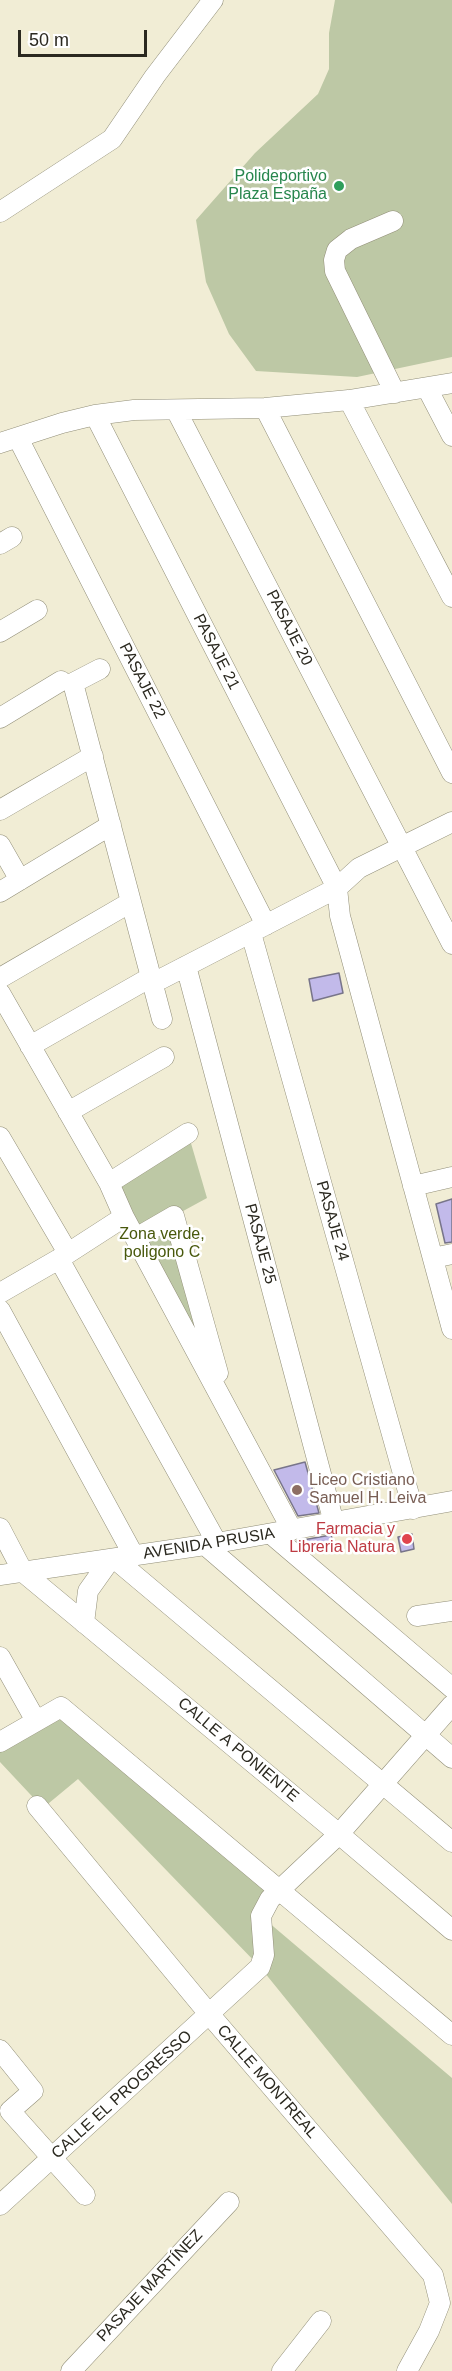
<!DOCTYPE html>
<meta charset="utf-8">
<style>
body{margin:0}
#map{position:relative;width:452px;height:2371px;overflow:hidden;background:#f1edd5;font-family:Helvetica,sans-serif}
canvas{display:block}
.scale{position:absolute;left:18px;top:30px;width:129px;height:27px;box-sizing:border-box;border:3px solid #2b2920;border-top:0;padding-left:8px;font-size:18px;line-height:21px;white-space:nowrap;color:#2b2920;-webkit-text-stroke:4px #fff;paint-order:stroke}
</style>
<div id="map">
<canvas width="452" height="2371"></canvas>
<div class="scale">50 m</div>
</div>
<script>
const context = document.querySelector('canvas').getContext('2d');
context.lineJoin = 'round';
function fillPath(path, color) { context.fillStyle = color; context.fill(path, 'evenodd'); }
const shape = rows => new Path2D(rows.map(r => 'M' + r).join(''));
function strokePath(path, color, width, dash) { context.strokeStyle = color; context.lineWidth = width; context.lineCap = dash ? 'butt' : 'round'; context.setLineDash(dash || []); context.stroke(path); }
function drawText(font, color, halo, rows, align = 'center') {
  context.font = font + ' Helvetica,sans-serif'; context.lineWidth = 5; context.setLineDash([]); context.textBaseline = 'middle'; context.strokeStyle = halo; context.fillStyle = color; for (const [text, x, y, turn = 0] of rows) {
    context.save(); context.translate(x, y); context.rotate((+turn || 0) * Math.PI / 180); context.textAlign = isNaN(turn) ? turn : align; if (halo) context.strokeText(text, 0, 0); context.fillText(text, 0, 0); context.restore();
  }
}
fillPath(shape([
 [335,0,452,0,452,357,357,377,256,371,229,334,206,282,196,220,255,153,318,94,329,69,329,33],
 [188,1133,207,1198,174,1216,228,1411,109,1183],
 [61,1707,279,1890,261,1916,452,2078,452,2204,260,1967,78,1779,43,1808,0,1762,0,1742]
]), '#bdc8a5');
const building = shape([
 [339,973,343,993,313,1001,309,979,339,973],
 [452,1199,452,1242,445,1243,436,1204,452,1199],
 [305,1462,319,1513,298,1516,274,1470,305,1462],
 [412,1534,414,1549,401,1552,398,1537,412,1534],
 [331,1535,335,1547,303,1546,297,1541,331,1535]
]);
fillPath(building, '#c2baea');
strokePath(building, '#78758a', 1.5);
const minor = shape([
 [0,212,112,139,155,76,213,0],
 [393,221,351,239,337,250,334,260,335,271,395,393],
 [427,388,452,436],
 [349,400,452,597],
 [265,408,452,773],
 [176,410,452,944],
 [95,415,337,888,161,979],
 [18,438,266,925],
 [0,443,62,423,95,415,134,410,265,408,349,400,452,383],
 [0,544,12,537],
 [0,632,37,610],
 [100,669,73,683,162,1019],
 [0,718,61,681],
 [0,810,93,756],
 [452,822,359,868,337,888,340,916,452,1329],
 [0,845,20,880],
 [0,892,111,825],
 [251,933,413,1509],
 [186,966,334,1523],
 [0,978,131,902],
 [0,993,109,1183,124,1217,59,1259,0,1293],
 [30,1046,151,977],
 [68,1112,164,1057],
 [0,1137,68,1253],
 [109,1183,188,1133],
 [413,1186,452,1177],
 [124,1217,292,1530],
 [136,1238,174,1216,218,1373],
 [433,1258,452,1254],
 [59,1259,217,1543],
 [0,1310,134,1556],
 [0,1528,23,1572,339,1834,452,1930],
 [271,1534,452,1688],
 [205,1545,452,1758],
 [115,1559,452,1842],
 [0,1575,205,1545,452,1501],
 [417,1616,452,1611],
 [84,1623,88,1591,110,1560],
 [0,1657,36,1721],
 [0,1742,61,1707,452,2035],
 [37,1806,210,2015,433,2275,440,2303,429,2331,407,2371],
 [0,2050,33,2091,10,2111,85,2195],
 [0,2205,260,1967,264,1955,261,1916,270,1899,339,1834,452,1705],
 [71,2371,229,2202],
 [282,2371,321,2321]
]);
strokePath(minor, '#918e78', 21);
strokePath(minor, '#fff', 20);
for (const [x, y, r, color] of [
 [339,186,6,"#2e9e5b"],
 [297,1490,6,"#8d6e63"],
 [407,1539,6,"#e0444e"]
]) { const dot = new Path2D(); dot.arc(x, y, r, 0, 2 * Math.PI); context.fillStyle = color; context.fill(dot); strokePath(dot, '#fff', 2); }
drawText('16px', '#27864d', '#fff', [
 ["Polideportivo",327,177],
 ["Plaza España",327,195]
], 'right');
drawText('16px', '#2b2920', '#fff', [
 ["PASAJE 20",289,628,63],
 ["PASAJE 21",216,652,63],
 ["PASAJE 22",142,681,63],
 ["PASAJE 24",332,1221,74],
 ["PASAJE 25",260,1244,75],
 ["AVENIDA PRUSIA",209,1544,-9],
 ["CALLE A PONIENTE",238,1750,40],
 ["CALLE MONTREAL",267,2082,49],
 ["CALLE EL PROGRESSO",122,2095,-42],
 ["PASAJE MARTÍNEZ",150,2286,-47]
]);
drawText('16px', '#49590d', '#fff', [
 ["Zona verde,",162,1235],
 ["poligono C",162,1253]
]);
drawText('16px', '#785e54', '#fff', [
 ["Liceo Cristiano",309,1481],
 ["Samuel H. Leiva",309,1499]
], 'left');
drawText('16px', '#be3a42', '#fff', [
 ["Farmacia y",395,1530],
 ["Libreria Natura",395,1548]
], 'right');
</script>
